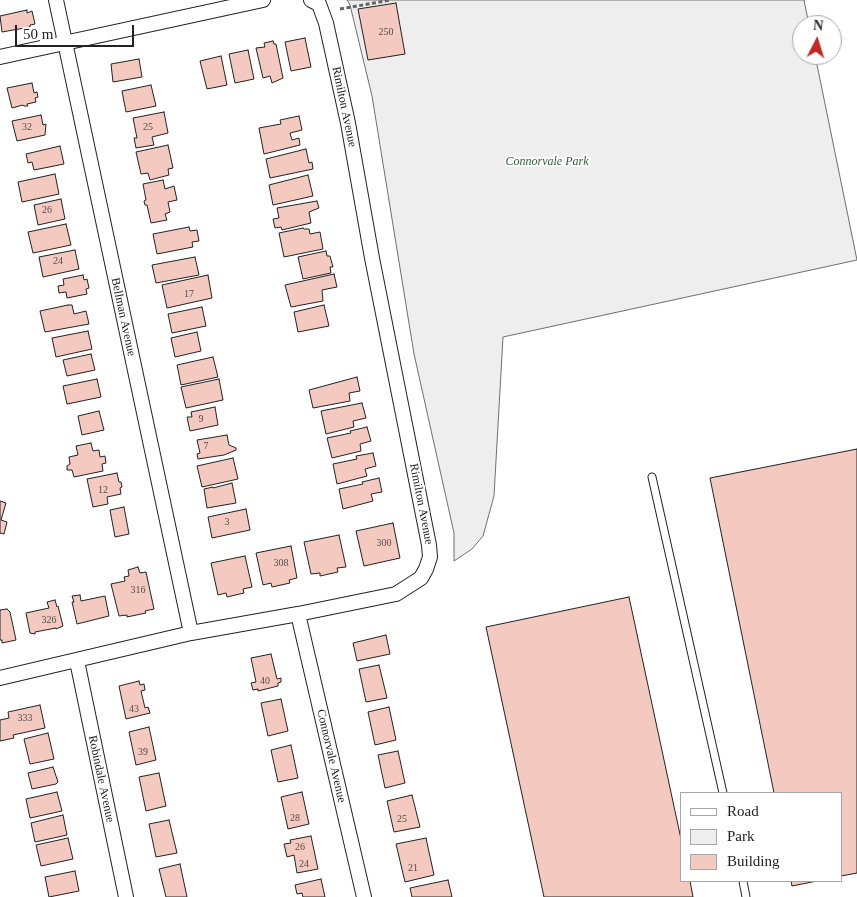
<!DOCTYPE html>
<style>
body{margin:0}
#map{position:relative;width:857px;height:897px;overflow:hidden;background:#fff;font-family:"Times New Roman",serif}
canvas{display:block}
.legend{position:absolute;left:680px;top:792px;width:162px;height:90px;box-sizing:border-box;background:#fff;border:1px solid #a7a7a7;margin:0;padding:6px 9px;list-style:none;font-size:15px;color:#222}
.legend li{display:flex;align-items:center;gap:10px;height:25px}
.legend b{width:25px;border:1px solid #a7a7a7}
.north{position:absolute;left:792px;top:15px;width:50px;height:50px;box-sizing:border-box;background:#fff;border:1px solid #a7a7a7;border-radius:50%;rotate:5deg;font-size:14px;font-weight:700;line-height:20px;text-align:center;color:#222}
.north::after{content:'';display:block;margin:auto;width:18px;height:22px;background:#c62828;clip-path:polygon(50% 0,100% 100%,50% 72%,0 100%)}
.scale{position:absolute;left:15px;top:25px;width:119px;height:22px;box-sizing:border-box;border:2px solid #222;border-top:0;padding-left:6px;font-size:15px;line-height:18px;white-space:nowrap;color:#222;-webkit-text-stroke:4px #fff;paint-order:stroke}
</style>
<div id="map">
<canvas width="857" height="897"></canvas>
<ul class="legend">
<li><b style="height:6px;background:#fff"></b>Road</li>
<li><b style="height:14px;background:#eee"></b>Park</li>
<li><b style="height:14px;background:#f3c9c0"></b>Building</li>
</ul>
<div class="north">N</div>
<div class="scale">50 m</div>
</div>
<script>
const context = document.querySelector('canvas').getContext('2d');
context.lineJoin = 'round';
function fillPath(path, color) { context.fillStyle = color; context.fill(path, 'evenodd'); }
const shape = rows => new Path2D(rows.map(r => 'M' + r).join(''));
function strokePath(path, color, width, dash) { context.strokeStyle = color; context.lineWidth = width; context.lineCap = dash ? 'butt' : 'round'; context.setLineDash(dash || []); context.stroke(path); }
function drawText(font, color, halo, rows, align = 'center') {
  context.font = font + ' "Times New Roman",serif'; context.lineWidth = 4; context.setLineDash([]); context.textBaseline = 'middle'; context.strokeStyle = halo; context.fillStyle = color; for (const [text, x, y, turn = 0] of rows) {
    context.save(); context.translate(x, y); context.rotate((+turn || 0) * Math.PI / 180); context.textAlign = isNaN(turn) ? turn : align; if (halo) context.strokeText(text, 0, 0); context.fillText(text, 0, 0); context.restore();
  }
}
const green = shape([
 [347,0,804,0,809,25,802,25,802,55,815,55,857,260,503,337,494,496,483,536,472,549,454,561,454,533,414,354,372,96,350,5,347,0]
]);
fillPath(green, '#eee');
strokePath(green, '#6f6f6f', 1);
const building = shape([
 [396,3,405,54,368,60,358,9,396,3],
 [27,10,27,13,32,11,35,24,30,25,30,27,2,32,0,16,27,10],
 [305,38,311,67,291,71,285,42,305,38],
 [273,41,274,44,276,44,283,78,272,83,270,76,263,78,256,48,265,47,264,43,273,41],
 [248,50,254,79,235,83,229,54,248,50],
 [221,56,227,85,207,89,200,61,221,56],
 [139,59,142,77,113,82,111,64,139,59],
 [32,83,34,93,37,92,38,97,35,98,36,102,27,104,28,106,24,106,23,105,12,108,7,88,32,83],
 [151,85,156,106,126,112,122,91,151,85],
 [164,112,168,133,152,137,154,145,136,148,134,138,137,138,133,118,164,112],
 [41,115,43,125,46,124,45,135,17,141,12,121,41,115],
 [299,116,302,130,290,133,292,140,299,138,300,145,264,154,259,128,281,124,280,120,299,116],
 [168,145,173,168,168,169,169,175,150,180,148,173,141,174,136,152,168,145],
 [60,146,64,164,34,170,32,162,28,163,26,154,60,146],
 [306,149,309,163,312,162,313,169,270,178,266,159,306,149],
 [55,174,59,194,22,202,18,182,55,174],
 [308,175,313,196,273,205,269,185,308,175],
 [163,180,165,189,174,186,177,200,168,202,170,212,165,214,167,220,151,223,147,205,145,205,144,201,146,200,143,184,163,180],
 [61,199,65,219,38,225,34,205,61,199],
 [317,201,319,208,309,212,311,223,282,230,281,227,275,228,273,219,279,218,277,208,317,201],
 [66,224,71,245,33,253,28,232,66,224],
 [189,227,190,231,197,230,199,241,192,242,193,247,157,254,153,234,189,227],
 [303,228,304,229,309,229,310,234,320,232,323,249,284,257,279,233,303,228],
 [75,250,79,269,43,277,39,257,75,250],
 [326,251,327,256,330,256,333,267,330,267,331,273,303,279,298,257,326,251],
 [195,257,199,275,156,283,152,265,195,257],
 [334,274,337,287,322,290,323,301,291,307,285,285,334,274],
 [83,275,84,280,87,279,89,288,86,289,87,294,67,298,66,292,59,293,58,286,64,285,63,279,83,275],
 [208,275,212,298,167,308,162,285,208,275],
 [68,305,72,305,74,314,86,311,89,324,45,332,40,311,68,305],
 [324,305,329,326,298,332,294,312,324,305],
 [202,307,206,326,172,333,168,314,202,307],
 [88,331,92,349,56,357,52,338,88,331],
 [197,332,201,351,175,357,171,338,197,332],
 [91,354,95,370,67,376,63,360,91,354],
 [213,357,218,377,181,385,177,365,213,357],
 [357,377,360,391,349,393,350,401,313,408,309,390,357,377],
 [97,379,101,397,67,404,63,386,97,379],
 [219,379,223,400,186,408,181,387,219,379],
 [362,403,366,418,353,421,354,427,326,434,321,411,362,403],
 [215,407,218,425,190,431,187,417,192,417,191,412,215,407],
 [99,411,104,430,82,435,78,416,99,411],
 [367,427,371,441,360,444,361,451,332,458,327,438,351,433,350,431,367,427],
 [227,435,229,445,236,448,236,450,224,455,198,459,197,454,200,453,197,440,227,435],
 [91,443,93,451,99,450,100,457,105,456,106,463,102,464,103,471,74,477,72,470,67,470,67,466,70,464,69,457,78,455,76,446,91,443],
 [857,449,857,873,841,876,841,793,774,793,710,478,857,449],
 [373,453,376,466,365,469,367,476,337,484,333,464,357,459,356,456,373,453],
 [233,458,238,479,202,487,197,466,233,458],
 [117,473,119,482,121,482,122,487,120,488,121,494,107,497,108,504,93,507,87,479,117,473],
 [379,478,382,492,371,494,373,501,343,509,339,489,363,484,362,482,379,478],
 [232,483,236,503,207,508,204,489,213,487,213,488,232,483],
 [0,501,6,503,1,520,7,522,4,534,0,533,0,501],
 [124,507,129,534,115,537,110,510,124,507],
 [246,509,250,530,212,538,208,517,246,509],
 [393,523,400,558,364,566,356,531,393,523],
 [339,535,346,567,337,568,338,572,320,576,320,573,311,574,304,542,339,535],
 [291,546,297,578,289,580,290,583,272,587,271,583,263,585,256,553,291,546],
 [245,556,252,587,243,589,244,593,227,597,226,593,218,595,211,563,245,556],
 [138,567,140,573,146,572,154,609,145,611,146,613,127,617,127,615,119,616,111,584,125,581,124,577,129,576,128,570,138,567],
 [80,595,81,601,105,596,109,616,77,624,72,602,74,602,72,596,80,595],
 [629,597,681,839,681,881,690,881,693,897,544,897,486,627,629,597],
 [55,600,57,607,58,606,63,626,56,629,56,628,35,632,35,634,30,633,26,613,49,608,47,602,55,600],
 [7,609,10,612,16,640,2,643,2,640,0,640,0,610,7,609],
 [386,635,390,654,357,661,353,643,386,635],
 [271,654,277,679,281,678,281,682,278,683,278,686,258,691,258,689,253,690,251,683,256,682,251,658,271,654],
 [379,665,387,698,366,702,359,669,379,665],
 [139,681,140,685,144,684,145,690,141,691,145,708,148,707,150,713,126,719,119,686,139,681],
 [281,699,288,731,268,736,261,703,281,699],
 [40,705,45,728,13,735,14,738,0,741,0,720,9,718,8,712,40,705],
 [389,707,396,740,375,745,368,712,389,707],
 [149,727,156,760,136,765,129,732,149,727],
 [48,733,54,759,30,764,24,739,48,733],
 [291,745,298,778,278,782,271,750,291,745],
 [398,751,405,783,385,788,378,755,398,751],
 [53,767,58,782,56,784,32,789,28,773,53,767],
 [159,773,166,806,146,811,139,777,159,773],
 [57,792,62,811,30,818,26,799,57,792],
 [302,792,309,824,288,829,281,797,302,792],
 [412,795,420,827,394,832,387,801,412,795],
 [63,815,67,835,35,842,31,823,63,815],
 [169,820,177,853,156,857,149,824,169,820],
 [311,836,318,869,297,873,294,855,287,857,284,844,291,843,290,840,311,836],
 [68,838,73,859,41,866,36,845,68,838],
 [426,838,434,875,405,882,396,844,426,838],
 [180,864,187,897,166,897,159,869,180,864],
 [75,871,79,891,49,897,45,877,75,871],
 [321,879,325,897,303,897,302,893,297,894,295,885,321,879],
 [448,880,452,897,412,897,410,888,448,880],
 [791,881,817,881,792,886,791,881]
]);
fillPath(building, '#f3c9c0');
strokePath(building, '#222', 1);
const lane = shape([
 [652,477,723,793],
 [743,881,746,897]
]);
const street = shape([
 [56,0,191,633],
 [0,57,263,0],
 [298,614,364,897],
 [77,661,126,897],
 [0,678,191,633,298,614,396,594,421,578,426,569,430,557,429,545,372,258,348,123,326,23,319,4,311,0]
]);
strokePath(lane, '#222', 9);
strokePath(street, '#222', 16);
strokePath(shape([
 [340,9,391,0]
]), '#646464', 3, [4, 2.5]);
strokePath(lane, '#fff', 7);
strokePath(street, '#fff', 14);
drawText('10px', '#564c4a', null, [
 ["250",386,32],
 ["32",27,127],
 ["25",148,127],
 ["26",47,210],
 ["24",58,261],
 ["17",189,294],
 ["9",201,419],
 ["7",206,446],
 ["12",103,490],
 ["3",227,522],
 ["300",384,543],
 ["308",281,563],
 ["316",138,590],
 ["326",49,620],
 ["40",265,681],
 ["43",134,709],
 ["333",25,718],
 ["39",143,752],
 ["28",295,818],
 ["25",402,819],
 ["26",300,847],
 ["24",304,864],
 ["21",413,868]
]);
drawText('12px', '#222', '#fff', [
 ["Rimilton Avenue",344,107,78],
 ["Bellman Avenue",123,317,78],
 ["Rimilton Avenue",421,504,79],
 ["Connorvale Avenue",331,756,77],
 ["Robindale Avenue",101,779,78]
]);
drawText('italic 12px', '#2f5e38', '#fff', [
 ["Connorvale Park",547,162]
]);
</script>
